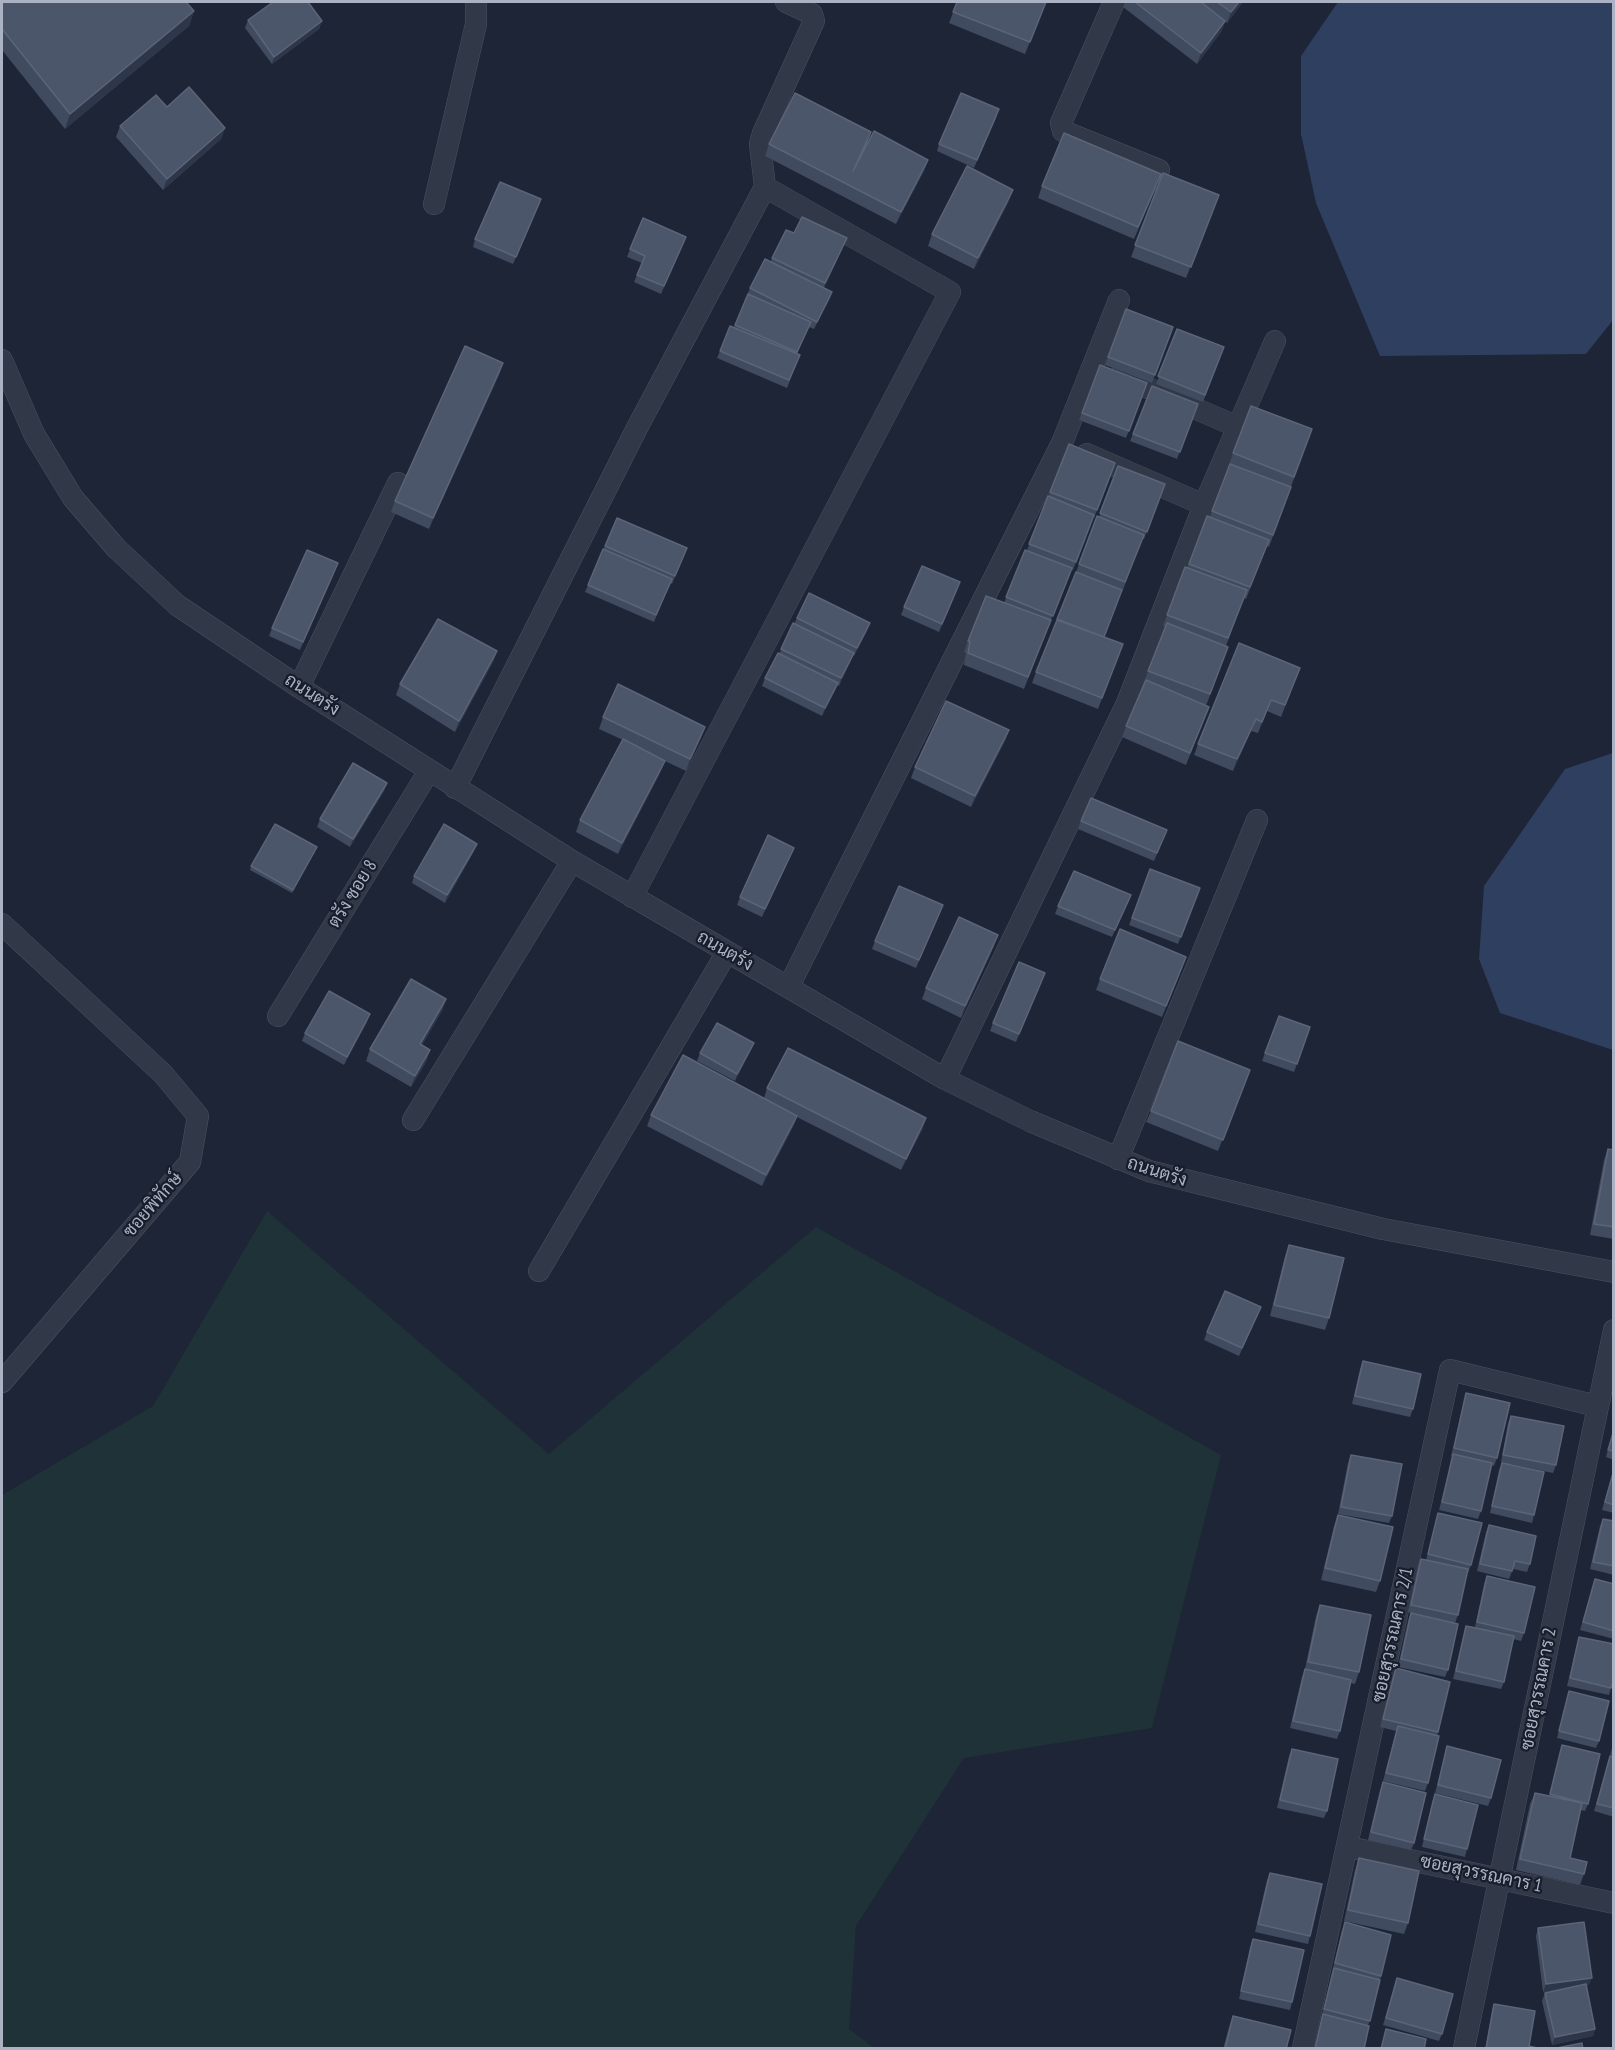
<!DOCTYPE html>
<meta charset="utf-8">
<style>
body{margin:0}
#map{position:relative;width:1615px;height:2050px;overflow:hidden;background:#1d2536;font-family:"PT Sans Narrow",sans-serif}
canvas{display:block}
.frame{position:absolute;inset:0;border:3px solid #aab2c4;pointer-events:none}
</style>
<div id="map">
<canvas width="1615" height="2050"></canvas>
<div class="frame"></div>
</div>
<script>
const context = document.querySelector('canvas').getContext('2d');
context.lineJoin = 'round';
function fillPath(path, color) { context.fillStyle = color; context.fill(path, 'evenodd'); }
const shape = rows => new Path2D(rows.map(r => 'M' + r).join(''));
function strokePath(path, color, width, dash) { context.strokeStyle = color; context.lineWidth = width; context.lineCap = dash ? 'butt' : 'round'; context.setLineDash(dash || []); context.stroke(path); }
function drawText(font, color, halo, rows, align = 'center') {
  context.font = font + ' "PT Sans Narrow",Sarabun,sans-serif'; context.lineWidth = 4.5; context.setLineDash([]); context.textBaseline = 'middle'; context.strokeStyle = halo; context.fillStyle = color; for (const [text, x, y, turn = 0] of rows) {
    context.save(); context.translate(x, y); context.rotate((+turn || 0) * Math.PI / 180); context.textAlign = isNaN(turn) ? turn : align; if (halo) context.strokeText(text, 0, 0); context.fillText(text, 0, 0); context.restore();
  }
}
fillPath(shape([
 [267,1211,549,1454,816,1227,1221,1455,1152,1728,964,1758,856,1926,849,2029,874,2048,2,2048,2,1495,153,1406]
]), '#1f3237');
fillPath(shape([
 [1338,2,1613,2,1613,320,1586,354,1380,356,1316,203,1301,134,1301,56],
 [1613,753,1614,753,1613,1050,1500,1013,1479,959,1484,886,1565,769]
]), '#2f3f5f');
const minor = shape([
 [1114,2,1061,123,1063,131,1159,170],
 [434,204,476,24,476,2],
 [2,360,34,434,73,498,116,548,177,605,299,687,572,861,945,1079,1030,1121,1149,1171,1383,1229,1614,1272],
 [1120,376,1238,427],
 [1087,454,1204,505],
 [299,687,398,483],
 [455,788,637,428,765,187,760,144,763,133,814,21,812,14,786,2],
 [632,897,950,292,765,187],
 [2,924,163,1074,198,1116,190,1162,2,1382],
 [789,986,1062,443,1119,300],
 [278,1016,429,771],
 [945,1079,1127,703,1204,505,1275,341],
 [413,1120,572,861],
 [1118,1159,1257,820],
 [539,1271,727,952],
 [1348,1847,1614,1903],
 [1303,2048,1450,1370,1597,1406],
 [1464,2048,1614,1330]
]);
strokePath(minor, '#4b5262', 22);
strokePath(minor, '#313847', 21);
fillPath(shape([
 [2,2,194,11,189,26,65,129,2,50],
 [957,2,1046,2,1025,54,949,23],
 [1125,2,1243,2,1227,23,1225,22,1221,32,1197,64,1123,7],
 [248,20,322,21,319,29,272,64,245,28],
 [167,107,225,128,221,139,163,190,116,137,120,126],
 [997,116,974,168,937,151,939,144],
 [871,132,867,143,928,160,924,171,896,224,765,156,769,144],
 [1163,173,1219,195,1186,278,1131,257],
 [1042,186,1157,186,1134,239,1038,198],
 [541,199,513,264,473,247,475,239],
 [1009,201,974,269,928,246,932,234],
 [794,233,847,238,824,288,832,292,829,300,814,329,809,327,797,354,797,363,787,388,717,358,720,351,734,327,750,288,771,261,772,258],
 [683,244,661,294,634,282,642,263,627,257,630,249],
 [1126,309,1173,327,1152,383,1105,365],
 [1177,329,1224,347,1203,402,1156,384],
 [503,363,499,375,429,529,391,512,395,501],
 [1100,365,1147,383,1126,438,1079,420],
 [1152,386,1198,404,1177,459,1130,441],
 [1312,429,1269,547,1267,546,1246,599,1244,598,1226,646,1228,647,1206,706,1209,707,1186,765,1122,737,1144,682,1165,627,1163,626,1185,567,1187,568,1207,516,1210,517,1229,465,1233,453],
 [1069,444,1115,463,1094,518,1093,517,1073,570,1071,569,1024,689,964,665,966,653,964,652,968,641,1004,603,1025,550,1027,550],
 [1118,466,1165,484,1144,539,1142,539,1123,590,1076,572,1097,516,1099,517],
 [617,518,687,548,672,584,670,583,654,622,585,592],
 [335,571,300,650,269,636,272,628],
 [957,590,939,632,901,615,904,607],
 [797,618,867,631,854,656,853,655,839,686,837,685,822,716,762,686,765,678,779,654],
 [1104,637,1123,644,1098,709,1032,683,1036,672],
 [497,651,493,662,455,732,396,695,400,684],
 [1300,668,1281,717,1267,711,1258,733,1251,731,1233,771,1194,755,1198,744],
 [603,717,701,738,686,771,646,752,660,773,618,854,576,832,580,820,623,740,599,729],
 [1009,730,1005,741,971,807,911,778,915,767],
 [387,783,384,791,350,847,317,827,320,819],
 [1081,821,1167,830,1154,861,1078,829],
 [317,847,292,893,250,870,251,866],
 [794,848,762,917,737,905,740,897],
 [474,851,445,903,412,883,414,876],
 [1150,869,1200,888,1178,944,1129,925],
 [1128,902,1112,937,1055,914,1058,906],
 [943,905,916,968,872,949,875,941],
 [994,946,961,1018,922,999,926,988],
 [1182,968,1162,1017,1096,990,1100,979],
 [1042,980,1016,1042,990,1031,993,1023],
 [446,999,442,1011,422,1045,430,1050,426,1062,411,1087,366,1061,370,1049],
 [1279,1016,1310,1027,1294,1072,1262,1061],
 [367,1022,344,1065,302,1041,305,1033],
 [751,1050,735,1081,697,1061,700,1053],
 [1250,1070,1218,1151,1146,1122,1151,1111],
 [767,1088,926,1118,922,1130,901,1170,797,1117,793,1127,762,1186,647,1126,651,1115,764,1098],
 [1608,1149,1614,1150,1614,1239,1590,1235,1604,1160],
 [1289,1245,1329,1318,1325,1330,1270,1316,1285,1256],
 [1258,1315,1239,1356,1204,1340,1207,1332],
 [1363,1361,1413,1409,1410,1417,1352,1404,1360,1369],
 [1466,1393,1497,1458,1494,1466,1491,1465,1481,1511,1478,1519,1439,1510,1453,1456,1451,1456,1464,1401],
 [1511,1416,1556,1465,1553,1473,1510,1464,1534,1515,1532,1523,1490,1513,1499,1470,1502,1463,1501,1462,1508,1423],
 [1614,1426,1614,1460,1606,1457],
 [1351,1455,1392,1516,1389,1523,1338,1514,1348,1463],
 [1614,1467,1614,1513,1602,1510],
 [1438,1513,1471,1565,1468,1573,1467,1573,1458,1615,1455,1623,1408,1612,1418,1566,1421,1559,1426,1560],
 [1338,1515,1380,1581,1376,1592,1321,1580,1334,1526],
 [1603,1519,1614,1521,1614,1575,1590,1569,1600,1526],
 [1489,1525,1530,1564,1527,1572,1513,1569,1509,1579,1477,1571,1486,1532],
 [1487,1576,1524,1633,1521,1641,1513,1639,1504,1682,1501,1689,1453,1679,1464,1633,1466,1626,1475,1627,1484,1584],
 [1595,1579,1614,1584,1614,1639,1580,1630],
 [1320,1605,1359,1672,1355,1684,1350,1683,1340,1731,1337,1739,1290,1728,1302,1677,1305,1669,1316,1616],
 [1411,1613,1448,1670,1445,1677,1398,1667,1408,1621],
 [1579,1637,1611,1688,1609,1695,1567,1686,1577,1644],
 [1396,1668,1438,1732,1428,1783,1425,1791,1383,1781,1396,1731,1380,1727,1393,1676],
 [1569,1691,1599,1741,1596,1748,1557,1738],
 [1614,1742,1614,1756,1610,1755],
 [1562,1745,1588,1804,1585,1811,1580,1810,1570,1858,1584,1874,1580,1885,1516,1870,1530,1804,1535,1793,1549,1796],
 [1447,1746,1491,1798,1488,1806,1435,1793],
 [1292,1749,1327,1811,1324,1818,1277,1808,1289,1756],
 [1610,1756,1614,1757,1614,1817,1594,1811],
 [1383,1782,1414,1843,1411,1850,1368,1840,1380,1790],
 [1435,1794,1467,1849,1465,1857,1422,1847,1432,1802],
 [1359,1858,1408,1923,1404,1934,1344,1921,1355,1870],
 [1270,1873,1310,1936,1308,1944,1255,1932,1267,1880],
 [1345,1922,1381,1976,1368,2026,1364,2049,1314,2049,1342,1930],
 [1538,1928,1589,1985,1586,1986,1595,2029,1593,2036,1552,2045,1542,2001,1545,1993,1566,1989,1543,1992,1536,1936],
 [1253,1939,1292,2002,1290,2010,1239,1999,1250,1947],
 [1397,1978,1442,2034,1439,2041,1383,2025],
 [1494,2004,1529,2046,1541,2049,1485,2049,1492,2011],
 [1233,2016,1286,2049,1223,2049,1229,2027]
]), '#414b5f');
fillPath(shape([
 [1239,2,1243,2,1227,23,1231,12],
 [194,11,189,26,65,129,70,114],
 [322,21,319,29,272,64,274,57],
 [1225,21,1221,32,1197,64,1201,53],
 [225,128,221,139,163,190,167,179],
 [928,160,924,171,896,224,901,212],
 [1013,190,1009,201,974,269,978,258],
 [847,238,844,245,823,291,825,283],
 [832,292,829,300,814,329,817,322],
 [503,363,499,375,429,529,433,518],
 [870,623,867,631,854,656,857,648],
 [497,651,493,662,455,732,459,721],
 [854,653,851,661,839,686,841,678],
 [838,683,835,691,822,716,825,708],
 [1256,719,1251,731,1233,771,1237,759],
 [705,727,701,738,686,771,690,759],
 [1009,730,1005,741,971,807,975,796],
 [665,761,660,773,618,854,622,843],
 [387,783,384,791,350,847,353,839],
 [477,844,474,851,445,903,447,895],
 [794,848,791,855,762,917,765,909],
 [998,935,994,946,961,1018,965,1006],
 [446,999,442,1011,416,1056,420,1044],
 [370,1014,367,1022,344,1065,347,1057],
 [754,1043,751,1050,735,1081,737,1074],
 [430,1050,426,1062,411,1087,415,1076],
 [797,1116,793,1127,762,1186,766,1175],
 [926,1118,922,1130,901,1170,906,1159],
 [1592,1978,1589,1985,1543,1992,1546,1984],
 [1595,2029,1593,2036,1552,2045,1555,2037]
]), '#2e374a');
const building = shape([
 [2,2,186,2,194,11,70,114,2,29,2,2],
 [273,2,308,2,322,21,274,57,248,20,273,2],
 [957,2,1046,2,1030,42,953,12,957,2],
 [1135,2,1201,2,1225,21,1201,53,1135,2],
 [1217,2,1239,2,1231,12,1217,2],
 [189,87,225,128,167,179,120,126,156,95,167,107,189,87],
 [795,93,871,132,853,171,874,131,928,160,901,212,769,144,795,93],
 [961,93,999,109,977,160,939,144,961,93],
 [1064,133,1161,174,1138,227,1042,186,1064,133],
 [967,166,1013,190,978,258,932,234,967,166],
 [1163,173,1219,195,1191,267,1135,245,1163,173],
 [500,182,541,199,516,257,475,239,500,182],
 [802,217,847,238,825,283,772,258,786,230,794,233,802,217],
 [643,218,686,237,664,286,637,275,645,256,630,249,643,218],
 [765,259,832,292,817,322,750,288,765,259],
 [748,294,811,322,797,352,735,325,748,294],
 [1126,309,1173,327,1155,375,1108,357,1126,309],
 [730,326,800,355,789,380,720,351,730,326],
 [1177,329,1224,347,1205,395,1158,376,1177,329],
 [465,346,503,363,433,518,395,501,465,346],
 [1100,365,1147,383,1129,431,1082,413,1100,365],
 [1152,386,1198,404,1180,452,1133,434,1152,386],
 [1251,406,1312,429,1294,477,1233,453,1251,406],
 [1069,444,1115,463,1097,510,1050,492,1069,444],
 [1230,464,1291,487,1273,535,1212,511,1230,464],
 [1118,466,1165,484,1147,532,1100,513,1118,466],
 [1048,496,1094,515,1076,562,1029,544,1048,496],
 [1097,516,1144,535,1125,582,1079,564,1097,516],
 [1207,516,1269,540,1250,587,1189,564,1207,516],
 [617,518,687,548,675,576,605,546,617,518],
 [603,549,672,579,656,615,588,585,603,549],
 [307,550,338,563,303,642,272,628,307,550],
 [1025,550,1072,568,1053,616,1006,597,1025,550],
 [922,566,960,582,942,624,904,607,922,566],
 [1185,567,1247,590,1228,638,1167,615,1185,567],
 [1076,572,1122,590,1104,637,1057,619,1076,572],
 [809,593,870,623,857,648,797,618,809,593],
 [986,596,1051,620,1028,677,968,653,970,642,968,641,986,596],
 [438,619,497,651,459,721,400,684,438,619],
 [1057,620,1123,644,1102,698,1036,672,1057,620],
 [793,623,854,653,841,678,781,649,793,623],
 [1167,623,1228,647,1210,694,1148,671,1167,623],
 [1239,643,1300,668,1285,705,1271,700,1262,722,1256,719,1237,759,1198,744,1239,643],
 [778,653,838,683,825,708,765,678,778,653],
 [1146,680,1209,707,1190,753,1126,726,1146,680],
 [618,684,705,727,690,759,603,717,618,684],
 [946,701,1009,730,975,796,915,767,946,701],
 [623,739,665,761,622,843,580,820,623,739],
 [353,763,387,783,353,839,320,819,353,763],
 [1091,798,1167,830,1157,853,1081,821,1091,798],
 [275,824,317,847,293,890,251,866,275,824],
 [444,824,477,844,447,895,414,876,444,824],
 [768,835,794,848,765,909,740,897,768,835],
 [1150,869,1200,888,1181,937,1132,918,1150,869],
 [1074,871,1131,895,1115,930,1058,906,1074,871],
 [899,886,943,905,919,960,875,941,899,886],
 [959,917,998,935,965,1006,926,988,959,917],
 [1120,929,1186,957,1166,1006,1100,979,1120,929],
 [1019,962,1045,973,1019,1034,993,1023,1019,962],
 [411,979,446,999,420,1044,430,1050,415,1076,370,1049,411,979],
 [329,991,370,1014,347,1057,305,1033,329,991],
 [1279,1016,1310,1027,1297,1064,1265,1053,1279,1016],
 [717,1023,754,1043,737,1074,700,1053,717,1023],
 [1178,1041,1250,1070,1223,1140,1151,1111,1178,1041],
 [788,1048,926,1118,906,1159,767,1088,788,1048],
 [683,1055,797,1116,766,1175,651,1115,683,1055],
 [1608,1149,1614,1150,1614,1227,1594,1224,1608,1149],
 [1289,1245,1344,1258,1329,1318,1274,1305,1289,1245],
 [1225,1291,1261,1307,1242,1348,1207,1332,1225,1291],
 [1363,1361,1421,1374,1413,1409,1355,1396,1363,1361],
 [1466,1393,1510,1403,1497,1458,1454,1448,1466,1393],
 [1511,1416,1564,1426,1556,1465,1503,1455,1511,1416],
 [1614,1430,1614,1451,1608,1450,1614,1430],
 [1453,1454,1492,1463,1481,1511,1442,1502,1453,1454],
 [1351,1455,1402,1464,1392,1516,1341,1507,1351,1455],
 [1502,1463,1544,1472,1534,1515,1492,1506,1502,1463],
 [1614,1470,1614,1505,1605,1502,1614,1470],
 [1438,1513,1482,1523,1471,1565,1428,1554,1438,1513],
 [1338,1515,1393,1527,1380,1581,1325,1568,1338,1515],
 [1603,1519,1614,1521,1614,1566,1593,1562,1603,1519],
 [1489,1525,1536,1536,1530,1564,1515,1561,1512,1571,1480,1564,1489,1525],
 [1421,1559,1468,1569,1458,1615,1411,1605,1421,1559],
 [1487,1576,1535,1587,1524,1633,1477,1622,1487,1576],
 [1595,1579,1614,1584,1614,1631,1583,1622,1595,1579],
 [1320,1605,1371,1615,1359,1672,1308,1662,1320,1605],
 [1411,1613,1458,1624,1448,1670,1401,1659,1411,1613],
 [1466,1626,1514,1636,1504,1682,1456,1671,1466,1626],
 [1579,1637,1614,1644,1614,1679,1611,1688,1570,1678,1579,1637],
 [1396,1668,1450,1682,1438,1732,1383,1719,1396,1668],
 [1305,1669,1351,1680,1340,1731,1293,1721,1305,1669],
 [1569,1691,1609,1701,1599,1741,1559,1731,1569,1691],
 [1398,1726,1439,1736,1428,1783,1386,1773,1398,1726],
 [1562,1745,1600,1754,1588,1804,1550,1794,1562,1745],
 [1447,1746,1501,1760,1491,1798,1438,1785,1447,1746],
 [1292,1749,1338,1759,1327,1811,1280,1800,1292,1749],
 [1610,1756,1614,1757,1614,1808,1597,1804,1610,1756],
 [1383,1782,1426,1793,1414,1843,1371,1832,1383,1782],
 [1535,1793,1582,1803,1570,1858,1587,1862,1584,1874,1520,1859,1535,1793],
 [1435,1794,1478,1805,1467,1849,1424,1839,1435,1794],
 [1359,1858,1419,1871,1408,1923,1348,1910,1359,1858],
 [1270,1873,1322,1884,1310,1936,1258,1924,1270,1873],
 [1345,1922,1391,1935,1381,1976,1335,1963,1345,1922],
 [1584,1922,1592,1978,1546,1984,1538,1928,1584,1922],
 [1253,1939,1304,1950,1292,2002,1241,1991,1253,1939],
 [1334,1968,1380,1980,1370,2021,1324,2009,1334,1968],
 [1397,1978,1453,1994,1442,2034,1386,2018,1397,1978],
 [1586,1984,1595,2029,1555,2037,1545,1993,1586,1984],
 [1494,2004,1535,2011,1529,2046,1541,2049,1486,2049,1494,2004],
 [1323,2014,1369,2026,1364,2049,1315,2049,1323,2014],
 [1233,2016,1291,2030,1286,2049,1225,2049,1233,2016],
 [1386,2029,1426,2039,1424,2049,1381,2049,1386,2029],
 [1582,2043,1583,2049,1557,2049,1557,2048,1582,2043]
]);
fillPath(building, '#4c566a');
strokePath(building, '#5b6478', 1.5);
drawText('18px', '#aab2c4', '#171d2b', [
 ["ถนนตรัง",312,695,33],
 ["ตรัง ซอย 8",353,894,-58],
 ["ถนนตรัง",725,951,30],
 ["ถนนตรัง",1157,1172,18],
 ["ซอยพิทักษ์",153,1205,-49],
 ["ซอยสุวรรณคาร 2/1",1393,1635,-78],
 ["ซอยสุวรรณคาร 2",1539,1689,-79],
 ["ซอยสุวรรณคาร 1",1481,1874,12]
]);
</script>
